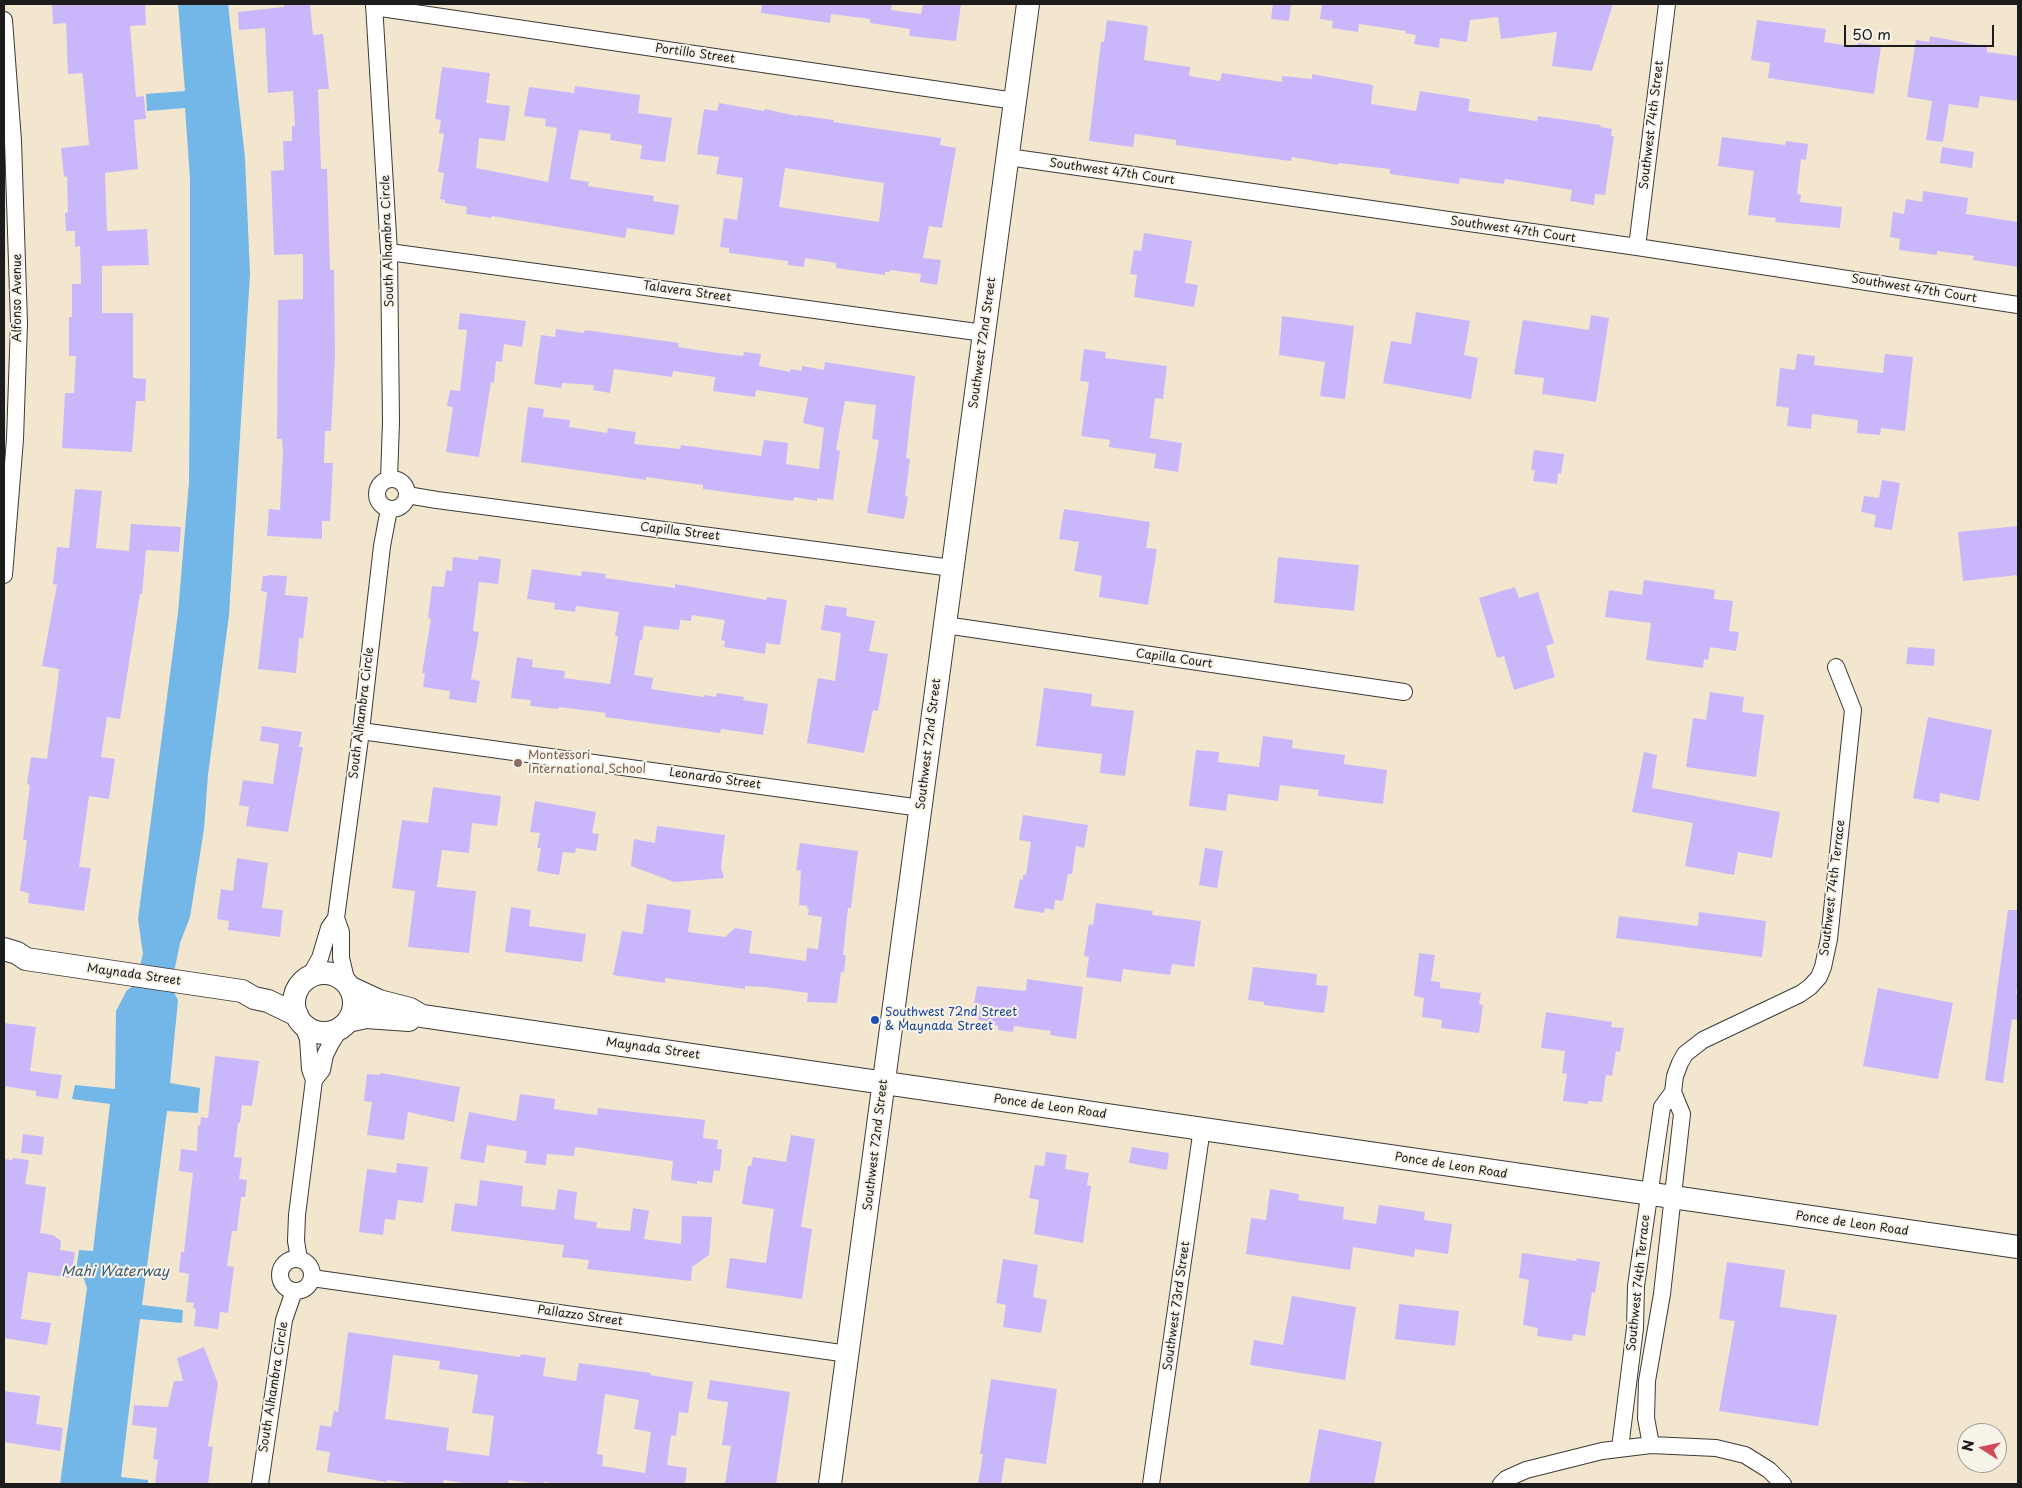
<!DOCTYPE html>
<style>
body{margin:0}
#map{position:relative;width:2022px;height:1488px;overflow:hidden;background:#f3e6ce;font-family:"Playpen Sans",sans-serif}
canvas{display:block}
.frame{position:absolute;inset:0;border:5px solid #1c1c1c;pointer-events:none}
.north{position:absolute;left:1957px;top:1423px;width:50px;height:50px;box-sizing:border-box;background:#f7f3e8;border:1px solid #9f9d96;border-radius:50%;rotate:280deg;font-size:14px;font-weight:700;line-height:20px;text-align:center;color:#1c1c1c}
.north::after{content:'';display:block;margin:auto;width:18px;height:22px;background:#d1495b;clip-path:polygon(50% 0,100% 100%,50% 72%,0 100%)}
.scale{position:absolute;left:1844px;top:25px;width:150px;height:22px;box-sizing:border-box;border:2px solid #1c1c1c;border-top:0;padding-left:6px;font-size:15px;line-height:18px;white-space:nowrap;color:#1c1c1c;-webkit-text-stroke:4px #f7f3e8;paint-order:stroke}
</style>
<div id="map">
<canvas width="2022" height="1488"></canvas>
<div class="frame"></div>
<div class="north">N</div>
<div class="scale">50 m</div>
</div>
<script>
const context = document.querySelector('canvas').getContext('2d');
context.lineJoin = 'round';
function fillPath(path, color) { context.fillStyle = color; context.fill(path, 'evenodd'); }
const shape = rows => new Path2D(rows.map(r => 'M' + r).join(''));
function strokePath(path, color, width, dash) { context.strokeStyle = color; context.lineWidth = width; context.lineCap = dash ? 'butt' : 'round'; context.setLineDash(dash || []); context.stroke(path); }
function drawText(font, color, halo, rows, align = 'center') {
  context.font = font + ' "Playpen Sans",sans-serif'; context.lineWidth = 4; context.setLineDash([]); context.textBaseline = 'middle'; context.strokeStyle = halo; context.fillStyle = color; for (const [text, x, y, turn = 0] of rows) {
    context.save(); context.translate(x, y); context.rotate((+turn || 0) * Math.PI / 180); context.textAlign = isNaN(turn) ? turn : align; if (halo) context.strokeText(text, 0, 0); context.fillText(text, 0, 0); context.restore();
  }
}
fillPath(shape([
 [178,4,228,4,245,158,250,274,229,615,208,775,204,829,190,917,180,943,171,987,178,1000,170,1083,200,1088,198,1113,167,1111,142,1305,183,1310,182,1323,140,1319,121,1477,148,1480,148,1484,60,1484,87,1288,84,1279,76,1272,79,1250,93,1251,110,1104,72,1099,75,1085,115,1089,116,1011,127,990,135,985,143,954,138,919,178,613,189,482,190,367,190,178,185,108,147,111,146,94,185,91]
]), '#73b6e8');
fillPath(shape([
 [52,4,145,4,146,25,130,26,136,97,144,96,146,119,134,120,138,169,105,173,107,231,147,229,149,265,102,266,102,313,133,313,133,378,146,379,145,401,136,401,132,452,62,448,65,393,74,393,76,356,69,356,69,317,72,317,72,284,81,284,80,246,75,247,75,231,66,231,65,213,68,212,67,176,64,177,61,148,89,145,83,77,82,73,68,74,66,23,53,24],
 [284,4,310,4,313,35,323,34,329,89,318,89,321,169,327,169,330,270,334,270,335,356,331,431,325,431,324,463,333,463,330,521,322,521,322,539,267,536,269,509,280,510,283,451,282,439,277,439,278,300,303,299,303,254,274,255,271,171,284,170,283,141,292,141,292,126,295,126,293,91,268,93,265,28,239,30,238,12,284,7],
 [762,4,892,4,891,10,921,14,923,4,961,4,956,41,909,36,910,29,870,23,870,19,831,14,830,23,761,13],
 [1273,4,1291,4,1289,21,1271,19],
 [1322,4,1613,4,1592,71,1552,66,1557,32,1501,39,1498,17,1470,20,1467,42,1440,38,1439,48,1414,44,1416,35,1405,33,1406,31,1359,24,1358,32,1332,28,1333,21,1320,19],
 [1107,20,1148,26,1144,60,1190,67,1189,76,1220,81,1222,73,1282,82,1282,76,1312,79,1312,74,1373,85,1371,104,1416,111,1420,91,1470,99,1468,111,1537,121,1538,116,1601,125,1600,127,1612,129,1611,136,1614,136,1605,195,1595,194,1594,205,1570,201,1572,190,1505,179,1504,184,1460,178,1459,184,1390,174,1390,169,1338,163,1338,165,1292,157,1291,161,1260,157,1176,145,1176,140,1135,134,1133,147,1089,141,1101,42,1104,42],
 [1757,20,1826,29,1824,42,1857,47,1858,43,1881,46,1874,94,1768,78,1770,63,1751,60],
 [1930,36,1987,47,1987,52,2018,56,2018,101,1980,96,1978,108,1949,104,1943,142,1926,140,1932,101,1907,97,1916,40,1929,42],
 [442,67,490,73,486,103,510,106,505,141,479,138,476,168,548,182,557,128,545,126,546,119,524,116,529,87,574,93,575,86,640,95,638,113,672,118,665,162,640,159,642,145,610,140,611,134,579,130,570,179,589,182,588,186,654,196,653,201,679,205,674,235,627,228,625,238,492,216,491,218,466,214,467,207,445,203,445,200,440,199,444,173,438,172,444,134,439,133,441,120,435,119],
 [719,103,764,111,765,109,797,116,797,115,834,120,833,122,941,138,940,145,956,148,942,228,929,226,923,258,941,260,937,285,920,282,921,274,890,270,890,272,885,272,885,275,836,268,836,263,805,258,804,267,788,265,788,261,729,253,729,248,720,247,724,218,737,220,743,178,716,174,719,157,697,154,704,109,717,111],
 [785,168,884,183,879,222,779,207],
 [1722,137,1785,145,1786,141,1808,144,1806,160,1801,159,1797,194,1801,195,1800,202,1842,207,1840,228,1775,222,1776,218,1748,215,1754,171,1718,166],
 [1942,147,1974,152,1972,168,1940,163],
 [1923,191,1968,198,1966,214,2018,222,2018,267,1973,260,1974,256,1937,251,1937,255,1899,250,1900,239,1890,237,1893,212,1904,214,1906,199,1922,202],
 [1144,233,1192,241,1185,283,1198,285,1194,307,1134,297,1137,275,1130,274,1134,250,1141,251],
 [1416,312,1470,321,1464,355,1478,358,1471,399,1383,383,1391,341,1411,344],
 [460,313,526,321,522,347,504,344,502,362,496,361,494,383,491,382,479,457,446,452,453,407,447,406,450,390,460,391,467,330,458,329],
 [1591,315,1609,318,1596,402,1542,394,1544,378,1514,374,1523,320,1589,330],
 [1282,316,1354,326,1345,399,1320,396,1325,362,1279,355],
 [556,329,584,333,585,330,679,343,678,347,718,353,743,356,744,352,761,354,759,366,790,372,791,369,802,371,802,366,824,370,825,362,915,376,906,458,910,459,905,496,908,497,904,519,867,513,879,440,872,439,876,405,845,401,836,450,840,451,833,500,817,498,817,501,794,497,793,501,703,489,703,485,646,477,646,480,521,462,528,407,544,409,543,417,570,420,569,427,607,433,608,428,636,432,634,444,680,449,681,445,761,456,764,440,788,443,786,464,819,469,824,428,803,423,808,398,756,390,755,397,713,391,715,377,673,371,672,377,614,369,610,393,593,390,594,385,562,383,561,388,534,384,541,335,555,337],
 [1084,349,1106,352,1105,358,1167,366,1163,399,1155,398,1150,438,1182,443,1178,472,1154,468,1156,454,1109,447,1110,440,1081,436,1089,382,1080,381],
 [1797,354,1815,356,1814,365,1883,373,1885,354,1913,357,1905,431,1881,428,1880,435,1857,433,1858,420,1812,414,1811,429,1787,426,1789,408,1776,406,1780,368,1795,370],
 [1534,450,1564,454,1561,474,1558,473,1557,484,1533,481,1535,470,1531,470],
 [1882,480,1900,483,1892,530,1874,527,1876,515,1861,512,1864,496,1879,498],
 [75,489,102,491,96,548,129,551,131,524,181,527,179,552,146,550,142,594,140,594,120,719,107,717,101,757,115,759,109,799,89,796,79,867,91,868,84,911,28,903,29,893,20,891,27,840,23,840,30,785,27,784,31,757,47,759,58,680,59,669,42,666,57,585,53,584,57,547,69,548],
 [1064,509,1150,522,1146,548,1157,549,1148,605,1099,597,1102,576,1074,571,1079,542,1059,539],
 [2018,526,2018,575,1963,581,1958,532],
 [479,556,501,559,498,584,479,582,473,631,479,632,471,679,480,681,476,703,449,699,450,691,423,687,425,673,422,673,431,619,428,618,432,586,444,587,446,570,452,571,453,557,478,560],
 [1278,557,1359,565,1354,611,1274,603],
 [532,569,581,576,582,571,606,574,605,578,675,588,675,584,766,600,767,597,787,600,780,645,766,643,765,654,724,647,725,641,721,640,725,620,692,615,691,621,680,620,679,630,644,626,642,640,640,640,634,675,653,678,651,689,704,697,705,695,716,697,717,693,744,697,743,700,768,704,763,735,721,729,720,733,641,722,605,717,606,713,559,707,558,709,530,706,531,700,511,698,517,657,533,660,532,667,565,671,564,678,610,684,618,637,615,636,619,612,576,606,575,612,554,609,555,603,527,599],
 [268,575,287,576,285,595,308,597,303,639,299,638,296,673,258,669,267,592,261,591,263,576,268,576],
 [1644,580,1715,590,1714,599,1733,601,1729,631,1739,632,1736,651,1710,647,1708,660,1704,659,1703,668,1646,660,1651,623,1605,617,1609,590,1642,595],
 [1515,587,1519,598,1538,592,1554,643,1546,646,1555,677,1514,690,1504,656,1497,658,1479,598],
 [825,605,847,608,846,616,875,621,869,651,888,654,878,711,873,710,864,753,807,743,818,678,835,681,841,633,821,630],
 [1908,647,1935,649,1934,666,1906,664],
 [1044,688,1092,694,1091,706,1134,711,1125,776,1100,773,1102,754,1036,746],
 [1710,692,1744,697,1742,712,1764,715,1756,777,1686,767,1693,718,1706,720],
 [1928,717,1992,730,1979,801,1940,793,1939,803,1913,798],
 [262,726,302,732,299,747,303,747,288,832,246,826,249,807,239,805,243,780,273,784,279,744,260,741],
 [1263,736,1293,740,1292,748,1345,755,1344,764,1387,770,1383,804,1318,796,1319,790,1280,785,1278,801,1228,794,1226,811,1189,806,1196,750,1219,752,1218,762,1259,767],
 [1644,752,1657,755,1652,788,1780,812,1772,858,1738,852,1734,875,1685,866,1693,823,1632,812],
 [433,787,501,796,497,826,472,823,469,853,442,850,437,887,476,891,469,953,408,947,415,891,392,888,402,820,428,823],
 [535,801,596,812,592,833,599,834,596,851,576,848,575,853,563,852,559,875,537,871,541,848,537,848,540,833,530,832],
 [1023,815,1088,825,1084,848,1076,846,1072,874,1068,874,1063,901,1055,900,1054,910,1045,908,1044,913,1014,908,1020,879,1023,880,1023,875,1026,875,1031,842,1019,840],
 [657,826,725,835,721,867,724,878,674,882,631,866,634,839,655,843],
 [800,843,858,851,851,908,848,908,843,955,846,955,844,972,841,972,837,1003,807,1002,808,993,765,987,745,986,745,989,665,978,665,983,613,975,622,931,643,934,647,904,691,910,688,932,725,937,735,928,752,931,749,953,806,961,807,948,818,949,822,917,808,915,809,909,807,908,807,906,799,905,801,871,796,870],
 [1205,848,1223,851,1217,888,1199,885],
 [237,858,268,863,262,908,283,910,280,937,228,930,229,921,217,919,221,889,233,891],
 [1096,903,1153,911,1152,915,1201,921,1194,967,1172,964,1170,975,1123,969,1121,982,1086,977,1089,957,1084,956,1089,924,1093,925],
 [511,907,531,910,529,926,586,934,582,962,505,952],
 [2008,910,2018,910,2018,979,2016,994,2018,994,2018,1020,2012,1019,2003,1083,1985,1080],
 [1699,912,1766,921,1762,957,1616,938,1619,916,1698,926],
 [1419,953,1435,955,1431,981,1440,982,1440,988,1481,993,1479,1004,1483,1005,1479,1033,1441,1028,1442,1020,1422,1017,1424,998,1414,996],
 [1253,967,1317,974,1316,985,1328,986,1324,1013,1264,1005,1264,1002,1248,1000],
 [1027,979,1083,987,1076,1039,1050,1035,1051,1031,1014,1026,1013,1032,998,1030,998,1026,994,1025,995,1022,978,1020,981,1004,974,1003,977,986,1026,991],
 [1878,988,1953,1003,1938,1079,1863,1066],
 [1546,1012,1612,1022,1611,1027,1624,1028,1620,1052,1616,1051,1612,1076,1606,1075,1602,1102,1588,1101,1588,1104,1563,1101,1567,1074,1562,1073,1565,1051,1541,1048],
 [4,1023,36,1027,30,1071,62,1075,58,1099,36,1096,36,1091,4,1086],
 [215,1056,259,1061,252,1106,242,1105,240,1123,238,1123,234,1157,242,1158,239,1179,247,1180,245,1197,241,1197,237,1231,232,1231,227,1266,234,1267,228,1313,220,1312,218,1329,194,1326,196,1309,193,1308,194,1303,186,1302,189,1274,179,1272,181,1252,184,1252,193,1173,179,1171,181,1149,197,1151,198,1125,200,1126,201,1117,208,1118],
 [381,1073,460,1087,454,1122,408,1112,404,1140,367,1135,372,1102,364,1101,367,1074,380,1075],
 [520,1094,555,1099,554,1109,597,1115,598,1108,705,1120,703,1138,718,1140,717,1149,722,1149,720,1171,714,1170,712,1183,697,1181,697,1184,671,1180,673,1161,575,1147,574,1156,547,1154,546,1165,525,1163,527,1151,487,1145,484,1163,460,1159,469,1112,516,1121],
 [23,1134,44,1137,42,1155,21,1153],
 [791,1135,815,1139,801,1227,812,1229,802,1299,726,1288,730,1258,766,1263,774,1209,742,1204,748,1166,751,1166,753,1157,786,1162],
 [1132,1147,1169,1153,1167,1170,1129,1163],
 [1046,1152,1067,1155,1065,1169,1089,1173,1087,1185,1091,1186,1083,1243,1034,1234,1039,1200,1029,1198,1035,1165,1044,1166],
 [13,1158,29,1160,25,1184,46,1187,40,1233,53,1235,61,1241,60,1250,75,1252,71,1278,28,1272,21,1319,51,1323,47,1345,4,1338,4,1159,12,1160],
 [397,1163,428,1167,423,1203,398,1200,395,1220,385,1219,383,1235,359,1232,367,1169,396,1173],
 [480,1180,523,1186,521,1206,555,1210,558,1189,577,1192,574,1219,597,1222,596,1228,630,1231,633,1208,649,1211,644,1239,681,1244,682,1216,712,1217,709,1255,692,1267,691,1281,587,1269,589,1260,562,1257,564,1245,451,1231,455,1203,477,1206],
 [1270,1189,1299,1194,1298,1200,1344,1207,1343,1219,1376,1224,1379,1205,1425,1212,1424,1220,1452,1224,1448,1254,1415,1249,1414,1257,1353,1247,1350,1270,1246,1254,1251,1218,1266,1220],
 [1522,1253,1576,1261,1577,1258,1600,1262,1595,1293,1592,1292,1585,1336,1573,1334,1572,1341,1537,1336,1538,1328,1523,1325,1529,1280,1519,1278],
 [1003,1259,1038,1265,1033,1297,1047,1300,1041,1333,1003,1327,1006,1305,996,1303],
 [1727,1262,1785,1270,1780,1307,1837,1315,1818,1426,1719,1411,1735,1321,1719,1319],
 [1292,1296,1356,1307,1345,1380,1250,1365,1254,1340,1283,1345],
 [1399,1304,1459,1311,1455,1346,1395,1339],
 [348,1332,520,1357,521,1354,546,1358,543,1376,576,1381,579,1363,651,1373,650,1375,693,1382,688,1413,679,1412,676,1436,671,1435,667,1465,687,1468,685,1484,564,1484,544,1482,544,1484,539,1484,509,1480,508,1484,470,1484,444,1480,443,1484,415,1484,387,1480,387,1482,327,1472,330,1452,316,1450,320,1425,331,1427,334,1411,338,1412],
 [393,1355,440,1361,439,1369,478,1375,472,1413,494,1416,489,1456,446,1450,449,1428,385,1419],
 [605,1394,639,1400,634,1429,651,1432,645,1473,602,1466,603,1455,597,1454],
 [204,1347,218,1384,208,1446,213,1447,208,1484,155,1484,158,1460,153,1459,157,1428,132,1425,134,1405,168,1407,174,1381,183,1381,177,1358],
 [991,1379,1057,1389,1046,1464,1005,1458,1001,1484,978,1484,983,1454,980,1454],
 [710,1380,790,1392,776,1484,725,1484,731,1446,722,1445,728,1402,707,1399],
 [4,1391,40,1396,36,1424,63,1428,60,1451,4,1442],
 [1319,1429,1382,1442,1374,1484,1309,1484]
]), '#cab7fb');
const street = shape([
 [374,4,389,252,391,422,389,479],
 [374,7,1015,101],
 [4,20,13,141,19,323,15,439,4,575],
 [1008,157,1637,247,2018,305],
 [1637,247,1667,4],
 [389,252,984,333],
 '377 494a15 15 0 1 1 30 0a15 15 0 1 1-30 0Z',
 [407,495,437,500,952,568],
 [945,625,1404,692],
 [361,731,921,808],
 [336,918,341,932,341,958,347,983],
 [310,976,320,958,329,928,336,918,361,731,382,546,389,509],
 [314,1080,322,1070,325,1055,331,1043,341,1027],
 [299,1259,296,1241,297,1215,314,1080,310,1069,308,1039,302,1023],
 '280 1275a16 16 0 1 1 32 0a16 16 0 1 1-32 0Z',
 [312,1278,848,1354],
 [1651,1445,1646,1418,1647,1381,1662,1294,1682,1114,1673,1092],
 [1620,1448,1635,1328,1636,1286,1662,1107,1673,1092,1675,1076,1680,1063,1685,1054,1703,1040,1800,994,1810,987,1819,977,1823,967,1829,939,1853,710,1836,667],
 [260,1484,284,1320,294,1291],
 [1151,1484,1202,1128],
 [1501,1484,1506,1479,1526,1470,1602,1451,1651,1445,1716,1448,1745,1455,1769,1470,1783,1484]
]);
const secondary = shape([
 [4,949,17,953,26,959,242,991,254,998,268,1001,297,1015],
 '294 1003a30 30 0 1 1 60 0a30 30 0 1 1-60 0Z',
 [351,988,379,1001,410,1009,422,1016,2018,1247],
 [348,1021,366,1017,409,1020],
 [830,1484,1028,4]
]);
strokePath(street, '#3c3a37', 18);
strokePath(secondary, '#3c3a37', 24);
strokePath(street, '#fff', 16);
strokePath(secondary, '#fff', 22);
for (const [x, y, r, color] of [
 [518,763,5,"#8d6e63"],
 [875,1020,5,"#1a4fb4"]
]) { const dot = new Path2D(); dot.arc(x, y, r, 0, 2 * Math.PI); context.fillStyle = color; context.fill(dot); strokePath(dot, '#f7f3e8', 2); }
drawText('12px', '#1c1c1c', '#f7f3e8', [
 ["Portillo Street",695,54,8],
 ["Southwest 74th Street",1652,125,-83],
 ["Southwest 47th Court",1112,172,8],
 ["Southwest 47th Court",1513,230,8],
 ["South Alhambra Circle",388,241,-92],
 ["Southwest 47th Court",1914,289,9],
 ["Talavera Street",687,292,8],
 ["Alfonso Avenue",18,298,-90],
 ["Southwest 72nd Street",983,343,-82],
 ["Capilla Street",680,532,7],
 ["Capilla Court",1174,659,8],
 ["South Alhambra Circle",362,713,-83],
 ["Southwest 72nd Street",929,744,-83],
 ["Leonardo Street",715,779,8],
 ["Southwest 74th Terrace",1833,888,-83],
 ["Maynada Street",134,975,8],
 ["Maynada Street",653,1049,8],
 ["Ponce de Leon Road",1050,1107,8],
 ["Southwest 72nd Street",876,1145,-83],
 ["Ponce de Leon Road",1451,1166,9],
 ["Ponce de Leon Road",1852,1224,8],
 ["Southwest 74th Terrace",1639,1283,-84],
 ["Southwest 73rd Street",1177,1306,-82],
 ["Pallazzo Street",580,1316,8],
 ["South Alhambra Circle",274,1387,-81]
]);
drawText('12px', '#785e54', '#f7f3e8', [
 ["Montessori",528,756],
 ["International School",528,770]
], 'left');
drawText('12px', '#164399', '#f7f3e8', [
 ["Southwest 72nd Street",885,1013],
 ["& Maynada Street",885,1027]
], 'left');
drawText('italic 14px', '#3f5a6e', '#f7f3e8', [
 ["Mahi Waterway",115,1272]
]);
</script>
